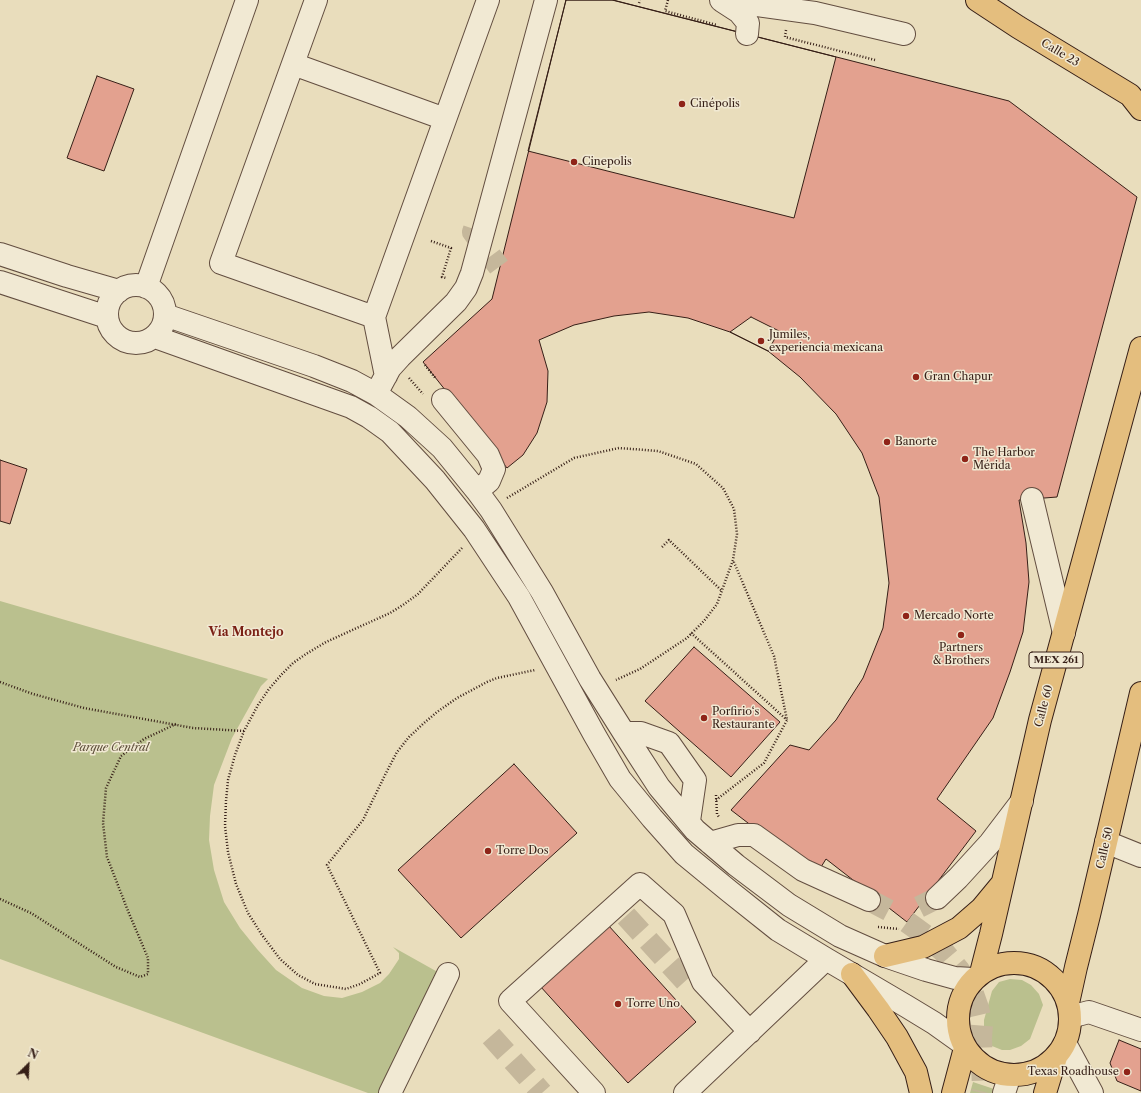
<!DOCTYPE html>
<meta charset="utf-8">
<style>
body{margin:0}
#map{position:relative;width:1141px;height:1093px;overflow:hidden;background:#e9ddbc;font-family:"Libre Caslon Text",serif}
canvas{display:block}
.north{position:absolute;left:8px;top:1045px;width:40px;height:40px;-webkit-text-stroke:3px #f1e9d3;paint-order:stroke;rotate:24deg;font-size:11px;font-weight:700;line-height:16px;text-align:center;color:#361f17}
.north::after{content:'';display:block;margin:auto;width:14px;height:18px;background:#361f17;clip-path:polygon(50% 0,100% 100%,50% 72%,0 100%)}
</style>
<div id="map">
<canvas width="1141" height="1093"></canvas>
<div class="north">N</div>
</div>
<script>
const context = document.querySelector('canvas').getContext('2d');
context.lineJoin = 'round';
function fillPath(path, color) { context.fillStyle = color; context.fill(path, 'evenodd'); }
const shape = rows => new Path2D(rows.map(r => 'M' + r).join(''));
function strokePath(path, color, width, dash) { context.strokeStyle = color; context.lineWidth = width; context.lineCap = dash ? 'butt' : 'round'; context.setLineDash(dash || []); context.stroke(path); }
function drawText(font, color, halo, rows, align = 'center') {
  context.font = font + ' "Libre Caslon Text",serif'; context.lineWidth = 3; context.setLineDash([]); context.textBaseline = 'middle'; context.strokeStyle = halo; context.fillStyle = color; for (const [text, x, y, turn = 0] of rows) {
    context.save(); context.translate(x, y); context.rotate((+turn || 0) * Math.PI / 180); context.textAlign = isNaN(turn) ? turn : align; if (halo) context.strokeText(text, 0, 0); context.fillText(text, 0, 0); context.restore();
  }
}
fillPath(shape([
 [0,601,268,679,261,686,232,738,214,785,210,816,209,840,214,870,224,902,240,928,257,949,276,970,302,988,324,996,342,998,362,992,380,983,389,974,399,959,399,953,393,947,443,975,384,1093,368,1093,0,959],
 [1010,979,1022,980,1031,985,1039,994,1043,1005,1030,1039,1021,1046,1010,1050,1002,1050,992,1046,986,1039,984,1030,984,1020,992,991,999,982],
 [973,1082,1000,1091,1000,1093,970,1093]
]), '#bac08e');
const building = shape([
 [566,0,613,0,1009,101,1137,197,1057,497,1019,500,1026,543,1029,582,1023,632,1010,672,993,718,937,799,976,831,907,922,826,859,816,875,731,810,790,745,809,750,836,720,863,678,883,628,889,583,879,497,862,453,836,414,800,377,768,351,730,332,688,318,649,312,614,316,574,325,539,340,548,371,547,402,537,433,523,455,507,468,423,362,492,299,566,0],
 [566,0,612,0,836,57,794,218,528,151,566,0],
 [97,76,134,89,104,171,67,158,97,76],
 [751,317,779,331,768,351,730,332,751,317],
 [0,460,27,469,10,524,0,521,0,460],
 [694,647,780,722,731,777,645,701,694,647],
 [514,764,577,833,461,938,398,870,514,764],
 [608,925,696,1022,628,1083,540,986,608,925],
 [1119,1040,1141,1049,1141,1091,1117,1081,1110,1063,1119,1040]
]);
fillPath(building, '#e3a18f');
strokePath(building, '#361f17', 1);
strokePath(shape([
 [474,229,473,232,499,267],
 [869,900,890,911],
 [919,907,937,898],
 [626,916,687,983],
 [907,922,925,935,944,952,959,970,972,991,978,1008,982,1025,981,1038,983,1089,982,1093],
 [491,1036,542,1093]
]), '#c5b79b', 22, [22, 11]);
const minor = shape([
 [316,0,221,263,374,317],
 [721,0,815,13,904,34],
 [722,1,739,12,748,23,747,34],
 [293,64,445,119],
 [0,254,67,276,119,291],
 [0,282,107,317],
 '107 314a29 29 0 1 1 58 0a29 29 0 1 1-58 0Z',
 [146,287,247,0],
 [165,315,314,366,352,381,376,394,408,417,442,448,477,491,491,510,542,592,590,679,624,733,659,787,695,830,736,865,789,905,840,936,885,956,926,970,955,978,973,979],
 [155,337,351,407,369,417,390,432,435,480,474,529,519,597,594,734,620,779,652,818,684,854,729,891,778,930,826,959,906,1006,934,1023,962,1043],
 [386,376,374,317,488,0],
 [376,394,390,368,400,357,456,302,466,288,472,273,546,0],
 [443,400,488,455,494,469,489,481,477,491],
 [1032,499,1064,633],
 [624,733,641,733,669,743,695,780,689,821],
 [1106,842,1141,856],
 [710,843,738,835,754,835,803,870,869,900],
 [937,898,958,878,990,843,1022,801],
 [1070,1017,1089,1012,1141,1030],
 [1065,1043,1092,1093],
 [390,1093,448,974],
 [594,1093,510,1001,640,884,674,914,703,982,750,1032],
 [685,1093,826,959],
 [1004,1093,1010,1075]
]);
const major = shape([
 [977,0,1018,27,1130,95,1141,109],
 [885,956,923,947,959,928,982,908,1001,885],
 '958 1019a56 56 0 1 1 112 0a56 56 0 1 1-112 0Z',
 [981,973,991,934,1040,720,1141,348],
 [852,974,878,1009,897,1037,916,1072,921,1093],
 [1068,1003,1076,967,1089,915,1141,693],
 [953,1093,965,1048],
 [1045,1093,1056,1057]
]);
strokePath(minor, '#634e40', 24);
strokePath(major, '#361f17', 24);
strokePath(shape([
 [668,0,665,11,717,25],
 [639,3,640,0],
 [786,30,785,37,875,60],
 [431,241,451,248,442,277,446,278],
 [425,365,436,379],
 [409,378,423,394],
 [507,498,574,458,619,448,658,451,696,464,723,488,734,509,737,534,733,560,717,604,704,621,687,638,640,669,616,680],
 [662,547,669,540,722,591],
 [462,548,418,594,403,605,390,613,326,642,306,654,293,663,282,674,269,689,258,705,244,731,235,755,228,780,226,801,225,826,228,852,236,884,248,913,262,935,280,959,298,975,315,984,346,989,360,984,380,973,327,865,363,820,387,771,397,752,409,737,424,723,437,712,457,698,487,682,497,678,535,670],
 [691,633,787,720],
 [0,682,33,694,84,708,193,728,244,731],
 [716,795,717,814,719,817],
 [716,800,764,763,787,720,774,656,733,560],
 [0,899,31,913,116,967,140,977,148,974,148,958,128,911,107,857,103,823,106,788,121,756,144,739,176,724],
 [878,927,899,929]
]), '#361f17', 2.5, [1, 2]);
strokePath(minor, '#f1e9d3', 22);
strokePath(major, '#e4be7e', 22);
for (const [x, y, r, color] of [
 [682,104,4,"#8f2418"],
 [574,162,4,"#8f2418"],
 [761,341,4,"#8f2418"],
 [916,377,4,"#8f2418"],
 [887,442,4,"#8f2418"],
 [965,459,4,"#8f2418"],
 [906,616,4,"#8f2418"],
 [961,635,4,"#8f2418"],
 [704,718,4,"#8f2418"],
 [488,851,4,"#8f2418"],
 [618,1004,4,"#8f2418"],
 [1127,1072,4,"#8f2418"]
]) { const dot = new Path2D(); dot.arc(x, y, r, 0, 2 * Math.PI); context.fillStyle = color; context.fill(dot); strokePath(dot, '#f1e9d3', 1.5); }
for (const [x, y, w] of [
 [1056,660,54]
]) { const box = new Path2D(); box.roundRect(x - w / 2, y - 8, w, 16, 3); context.fillStyle = '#f1e9d3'; context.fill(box); strokePath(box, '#361f17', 1); }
drawText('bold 10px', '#361f17', null, [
 ["MEX 261",1056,660]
]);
drawText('11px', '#361f17', '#f1e9d3', [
 ["Calle 23",1060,53,31],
 ["Calle 60",1044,706,-75],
 ["Calle 50",1105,848,-77]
]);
drawText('11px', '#361f17', '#f1e9d3', [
 ["Cinépolis",690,104],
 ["Cinepolis",582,162],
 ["Jumiles,",769,335],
 ["experiencia mexicana",769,348],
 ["Gran Chapur",924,377],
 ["Banorte",895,442],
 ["The Harbor",973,453],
 ["Mérida",973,466],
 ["Mercado Norte",914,616],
 ["Partners",961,648,"center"],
 ["& Brothers",961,661,"center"],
 ["Porfirio‘s",712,712],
 ["Restaurante",712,725],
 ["Torre Dos",496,851],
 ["Torre Uno",626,1004],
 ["Texas Roadhouse",1119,1072,"right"]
], 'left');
drawText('italic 11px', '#5e4f3b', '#f1e9d3', [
 ["Parque Central",111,748]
]);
drawText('bold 12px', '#7a1f14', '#f1e9d3', [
 ["Vía Montejo",246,633]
]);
</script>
